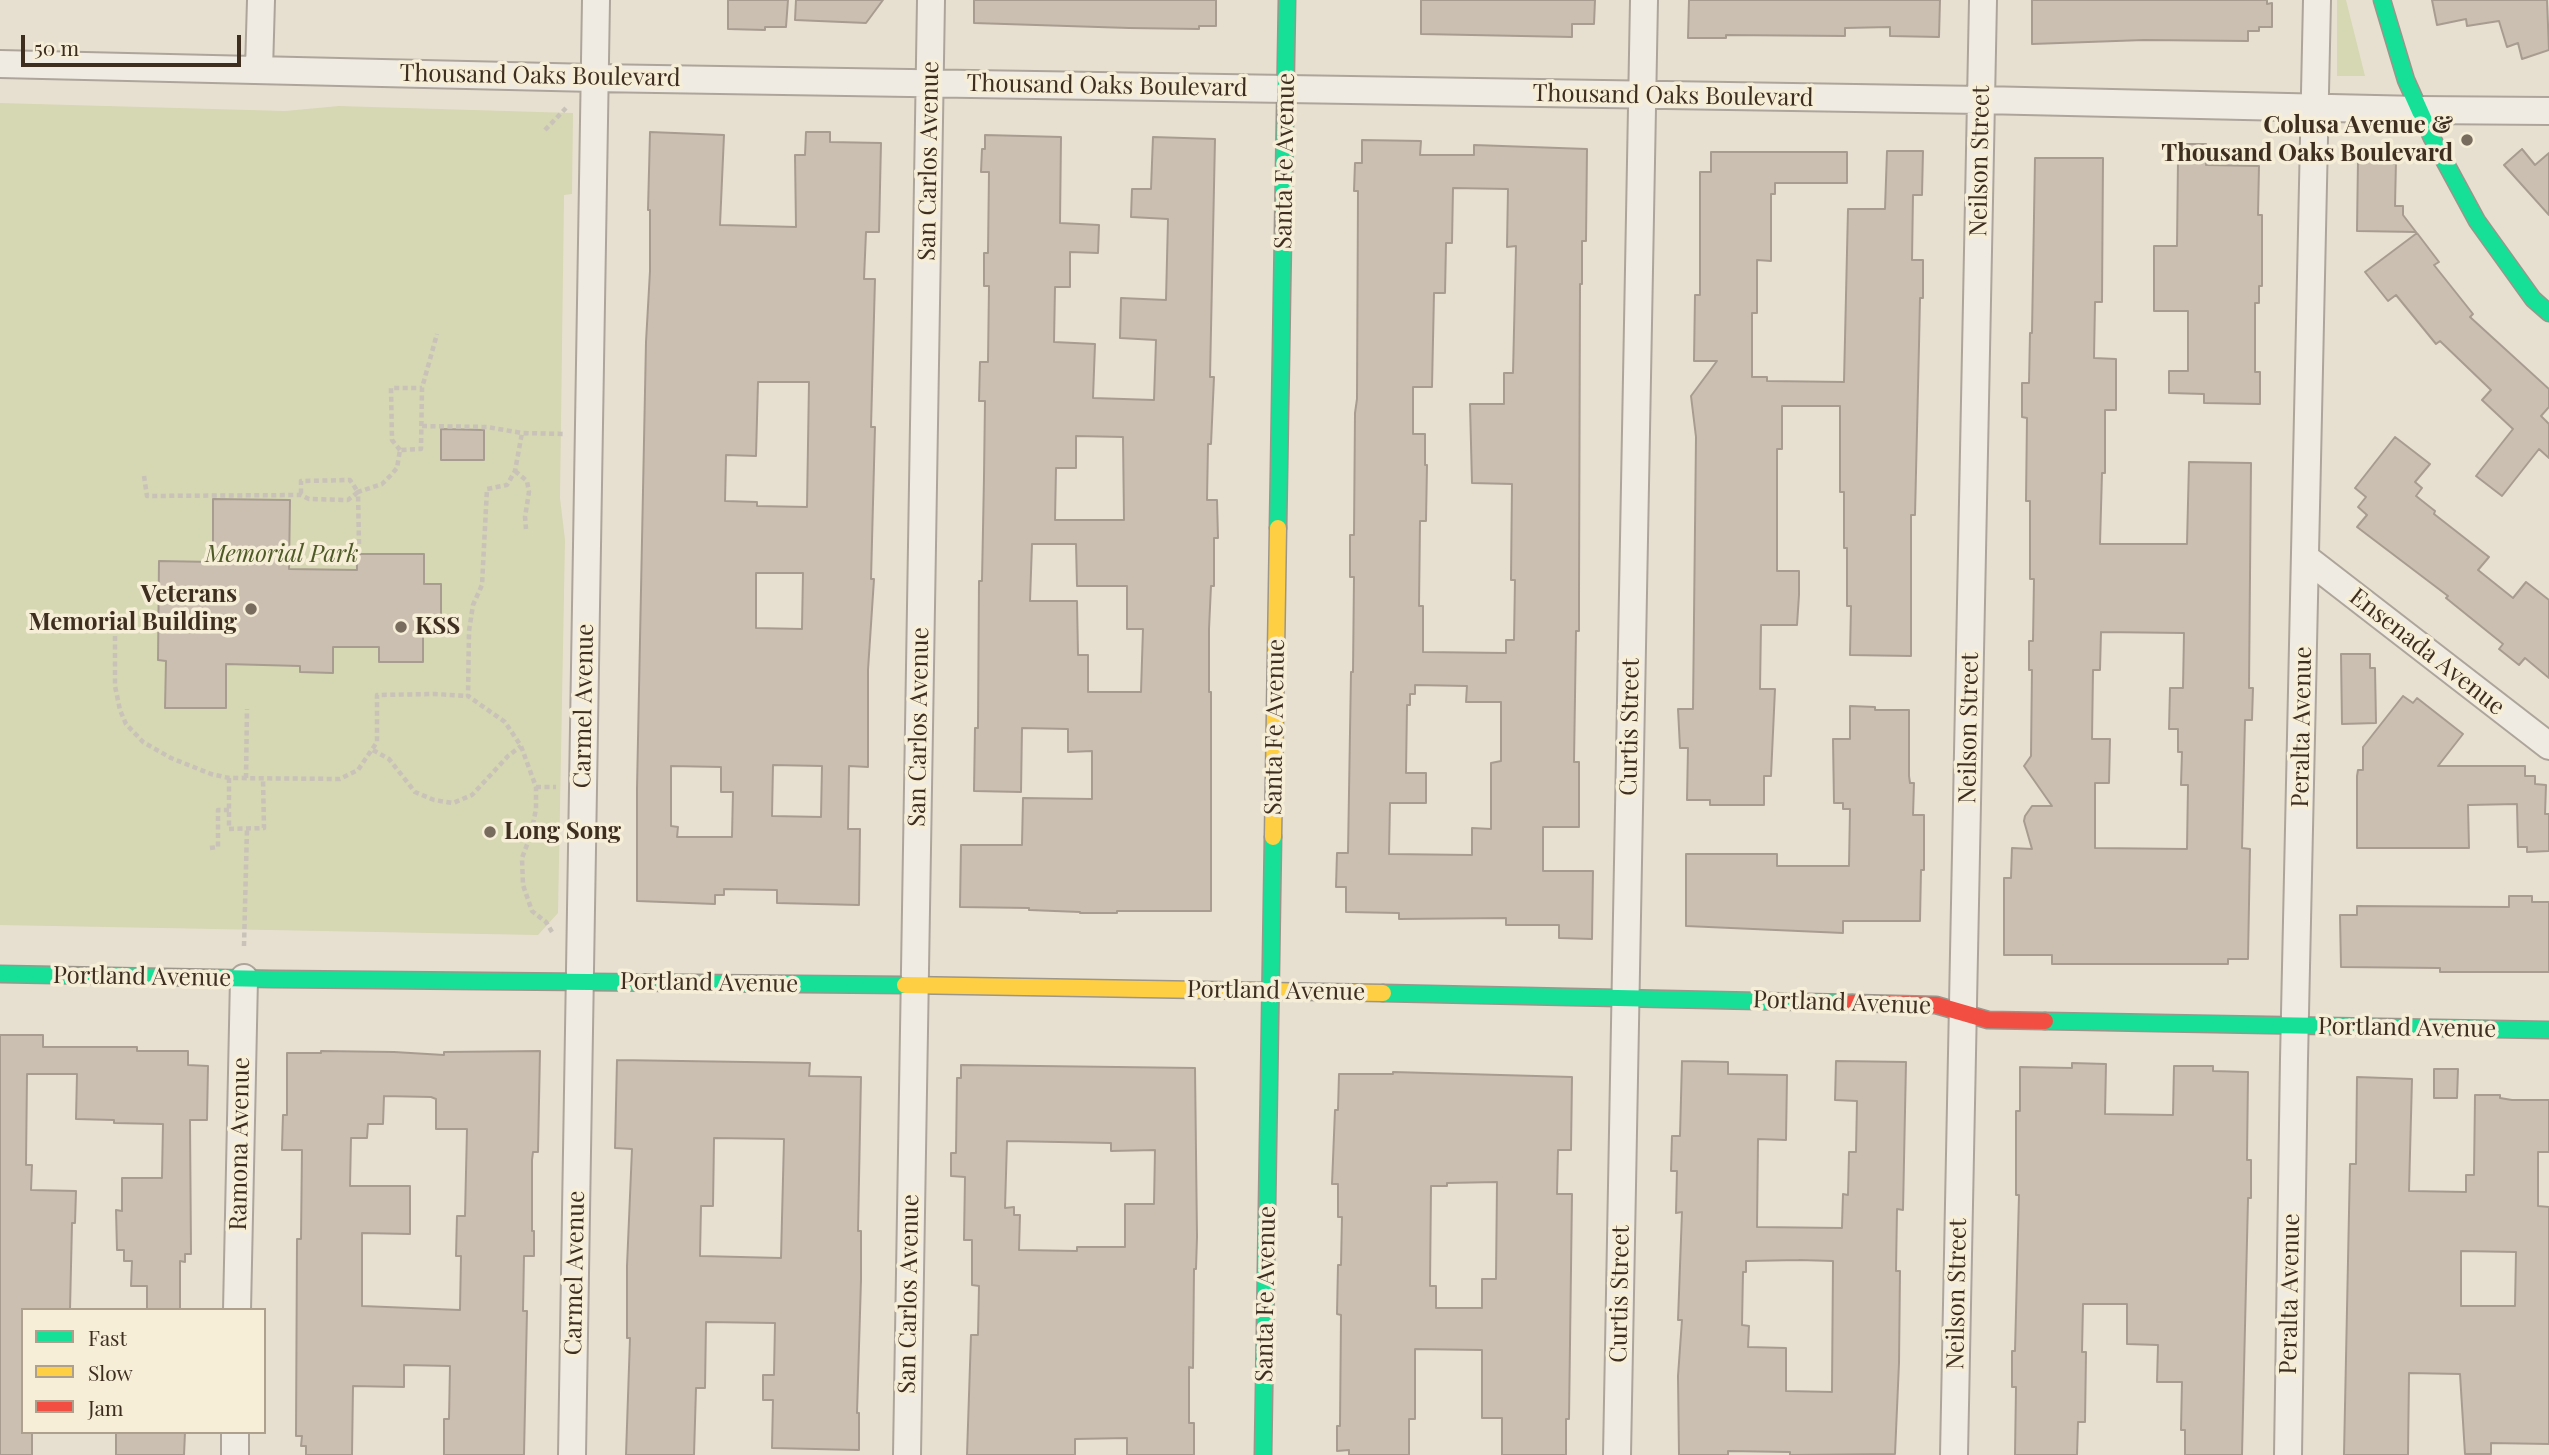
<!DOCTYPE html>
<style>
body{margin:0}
#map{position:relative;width:2549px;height:1455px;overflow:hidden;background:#e7e0d1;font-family:"Playfair Display",serif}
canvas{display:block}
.legend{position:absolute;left:21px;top:1308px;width:245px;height:126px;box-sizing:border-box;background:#f7eed8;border:2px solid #ada18e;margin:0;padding:9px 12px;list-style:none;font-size:21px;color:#3d2e20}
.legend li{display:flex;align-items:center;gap:14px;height:35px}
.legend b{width:35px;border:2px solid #ada18e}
.scale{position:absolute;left:21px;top:35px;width:220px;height:32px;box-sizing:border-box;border:4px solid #3d2e20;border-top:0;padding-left:9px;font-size:21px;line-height:24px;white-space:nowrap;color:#3d2e20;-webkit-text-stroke:5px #f7eed8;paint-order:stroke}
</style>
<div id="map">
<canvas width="2549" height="1455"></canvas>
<ul class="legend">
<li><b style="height:9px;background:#16e098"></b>Fast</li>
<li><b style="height:9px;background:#ffcf43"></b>Slow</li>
<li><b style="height:9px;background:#f24e42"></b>Jam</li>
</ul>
<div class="scale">50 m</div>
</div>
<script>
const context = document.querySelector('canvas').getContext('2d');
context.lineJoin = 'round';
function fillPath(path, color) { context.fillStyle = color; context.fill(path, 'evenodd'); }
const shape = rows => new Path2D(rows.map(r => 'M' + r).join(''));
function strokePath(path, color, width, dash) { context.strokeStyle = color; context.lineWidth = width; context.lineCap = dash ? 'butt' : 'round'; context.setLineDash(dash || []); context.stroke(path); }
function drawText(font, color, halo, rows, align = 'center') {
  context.font = font + ' "Playfair Display",serif'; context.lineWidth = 7; context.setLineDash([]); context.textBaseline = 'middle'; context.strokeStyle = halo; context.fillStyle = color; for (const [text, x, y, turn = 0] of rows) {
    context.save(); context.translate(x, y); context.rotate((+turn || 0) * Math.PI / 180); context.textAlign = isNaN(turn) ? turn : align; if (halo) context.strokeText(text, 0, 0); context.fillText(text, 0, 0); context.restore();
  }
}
fillPath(shape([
 [2337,0,2346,0,2365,76,2337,76],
 [0,103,285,111,339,106,573,113,572,194,564,195,560,498,565,540,558,913,538,935,0,925]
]), '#d6d7b3');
const building = shape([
 [728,0,788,0,786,27,765,27,765,30,728,29,728,0],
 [796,0,883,0,866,23,795,20,796,0],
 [974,0,1216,0,1216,26,1199,26,1199,29,1129,28,974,23,974,0],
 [1421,0,1595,0,1594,24,1572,24,1572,37,1421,34,1421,0],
 [1689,0,1940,0,1939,37,1890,36,1890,27,1845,28,1845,36,1726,35,1726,38,1688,38,1689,0],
 [2032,0,2267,0,2267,4,2272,3,2272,27,2259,27,2259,31,2248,31,2248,41,2144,40,2032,44,2032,0],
 [2432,0,2547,0,2549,50,2522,59,2518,43,2507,47,2499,21,2467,26,2466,19,2437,25,2432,0],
 [650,132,724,135,720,225,796,227,795,155,805,155,806,132,830,132,830,142,881,143,879,232,866,232,864,279,875,279,871,427,875,427,871,579,874,579,868,670,868,767,849,766,848,829,860,829,859,905,777,903,777,890,724,889,724,895,715,895,715,904,637,901,637,789,646,342,650,271,650,210,648,210,650,132],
 [758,382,809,382,807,507,757,506,757,502,725,501,726,455,756,456,758,382],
 [756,573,803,573,802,629,756,628,756,573],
 [773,765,822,766,821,817,772,816,773,765],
 [671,766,721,767,721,792,733,792,732,837,677,837,678,827,671,826,671,766],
 [985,135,1061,137,1060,223,1099,225,1098,253,1070,252,1070,287,1055,287,1054,342,1095,344,1093,398,1154,400,1156,340,1120,338,1121,298,1166,300,1168,219,1131,217,1132,189,1151,189,1153,137,1215,139,1210,377,1214,377,1211,444,1208,444,1207,500,1217,500,1218,538,1214,538,1214,586,1211,586,1209,629,1209,692,1211,692,1211,911,1117,911,1117,913,1080,913,1080,912,1029,910,1029,908,960,907,961,845,1022,845,1023,798,1092,799,1092,751,1068,752,1068,729,1022,728,1021,792,974,791,975,728,978,728,979,581,982,581,984,477,985,401,979,401,980,362,988,362,989,286,984,286,984,253,988,253,989,172,981,172,982,149,985,149,985,135],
 [1076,436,1123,437,1124,520,1055,520,1056,468,1076,468,1076,436],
 [1032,544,1076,544,1077,586,1127,586,1127,629,1143,629,1141,692,1088,692,1088,655,1078,655,1077,601,1030,601,1032,544],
 [1362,140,1421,141,1420,155,1474,155,1474,145,1587,149,1586,241,1582,241,1582,284,1580,284,1579,595,1579,631,1576,631,1574,762,1579,762,1579,827,1543,827,1543,871,1593,871,1592,939,1559,938,1559,925,1506,925,1506,918,1399,919,1399,913,1346,912,1346,887,1336,887,1337,853,1348,853,1351,672,1353,672,1354,577,1350,577,1350,535,1354,535,1355,413,1357,399,1358,191,1354,191,1355,163,1362,163,1362,140],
 [1453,188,1508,189,1507,247,1516,246,1513,373,1504,373,1504,404,1470,404,1472,483,1512,484,1511,580,1515,580,1514,640,1506,640,1506,653,1423,652,1423,606,1419,606,1420,521,1426,521,1427,465,1425,465,1425,434,1413,434,1413,387,1432,387,1434,293,1445,293,1446,243,1452,243,1453,188],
 [1415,685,1467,686,1466,702,1501,702,1501,761,1491,763,1491,829,1472,828,1472,855,1389,854,1390,803,1426,803,1426,773,1406,773,1407,705,1410,705,1410,694,1415,694,1415,685],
 [2181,144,2206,144,2206,165,2259,166,2258,215,2262,215,2262,286,2259,286,2259,303,2255,303,2255,372,2260,372,2260,404,2204,403,2204,394,2169,393,2169,371,2188,371,2188,311,2154,311,2154,246,2177,246,2178,160,2181,160,2181,144],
 [2522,149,2535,165,2549,153,2549,215,2504,165,2522,149],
 [1887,151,1923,151,1922,195,1913,195,1912,260,1923,260,1923,298,1920,298,1919,345,1915,515,1911,515,1911,656,1850,655,1851,606,1847,606,1847,548,1844,548,1844,492,1840,492,1840,406,1782,406,1782,449,1777,449,1777,571,1799,571,1799,595,1797,625,1761,625,1760,689,1775,689,1771,776,1764,776,1764,805,1710,805,1710,800,1687,800,1688,748,1680,748,1678,709,1693,709,1696,437,1691,396,1717,361,1694,361,1695,295,1700,295,1700,172,1711,172,1711,152,1847,152,1847,183,1775,183,1775,194,1771,194,1771,261,1757,260,1757,313,1752,313,1752,377,1767,377,1767,381,1844,382,1848,209,1885,209,1887,151],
 [2035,158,2103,158,2102,302,2095,302,2094,358,2116,359,2116,410,2105,410,2105,473,2102,473,2100,544,2187,544,2189,462,2251,463,2249,688,2253,688,2252,720,2245,720,2242,848,2250,849,2248,959,2228,959,2228,964,2052,964,2052,955,2004,955,2004,878,2011,878,2012,848,2032,849,2024,821,2025,816,2032,806,2052,806,2024,766,2031,756,2032,670,2029,670,2029,641,2033,641,2034,579,2030,579,2030,501,2026,501,2027,418,2022,417,2022,383,2029,383,2030,333,2032,333,2035,158],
 [2101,632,2184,633,2183,688,2170,688,2169,729,2178,729,2178,752,2182,752,2181,785,2188,785,2187,849,2095,848,2095,783,2109,783,2110,739,2092,739,2093,670,2100,670,2101,632],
 [2358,159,2396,160,2395,206,2403,206,2403,215,2416,232,2357,231,2358,159],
 [2417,233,2439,262,2434,265,2473,314,2470,317,2549,389,2549,407,2541,416,2549,424,2549,458,2539,449,2502,496,2476,476,2513,429,2482,400,2491,390,2440,341,2436,344,2396,295,2388,301,2365,272,2417,233],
 [441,429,484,430,484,460,441,460,441,429],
 [2395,437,2430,464,2415,482,2422,488,2416,496,2435,511,2434,514,2489,557,2478,570,2513,598,2526,582,2549,600,2549,678,2525,658,2519,665,2499,649,2503,644,2446,598,2448,596,2357,527,2367,515,2358,507,2366,497,2355,488,2395,437],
 [213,499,290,500,289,569,357,570,357,554,424,554,424,584,441,584,441,617,423,616,423,662,379,662,379,647,333,647,333,673,300,672,300,666,226,664,226,708,165,708,166,661,158,660,159,561,213,562,213,499],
 [2341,654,2370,654,2370,668,2375,668,2376,723,2342,724,2341,654],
 [2403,696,2413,703,2417,698,2463,734,2438,766,2525,766,2525,776,2535,776,2535,784,2546,785,2545,814,2549,814,2549,851,2527,852,2527,847,2518,847,2517,804,2468,805,2469,848,2357,848,2357,776,2358,770,2363,770,2363,747,2403,696],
 [1850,706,1875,707,1875,710,1909,710,1909,776,1910,783,1914,783,1913,815,1924,815,1924,870,1921,870,1920,921,1843,921,1843,933,1686,926,1686,854,1777,854,1777,866,1849,866,1850,809,1843,809,1843,803,1834,803,1833,739,1850,739,1850,706],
 [2509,896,2532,896,2532,902,2549,902,2549,972,2440,972,2440,968,2341,967,2340,915,2357,915,2357,906,2509,907,2509,896],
 [0,1035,43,1035,43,1047,137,1047,137,1051,188,1051,188,1065,208,1066,207,1120,190,1120,191,1254,185,1254,185,1262,180,1261,180,1310,147,1310,147,1286,131,1286,132,1261,124,1261,124,1250,117,1250,116,1210,122,1211,122,1178,162,1178,163,1124,114,1123,114,1120,76,1119,77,1074,27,1074,26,1165,32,1165,31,1190,76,1191,75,1223,72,1223,70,1310,23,1310,23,1432,32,1432,32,1455,0,1455,0,1035],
 [321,1051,394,1052,444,1055,444,1052,540,1051,538,1152,533,1152,532,1160,532,1231,534,1231,534,1256,524,1256,523,1311,527,1311,524,1455,444,1455,444,1419,449,1419,450,1366,404,1365,404,1387,353,1386,352,1455,306,1455,306,1446,301,1446,302,1436,296,1436,297,1239,301,1239,302,1150,282,1150,283,1115,287,1115,287,1053,321,1053,321,1051],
 [384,1096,431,1097,436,1099,436,1129,467,1129,465,1216,457,1216,456,1256,461,1256,460,1310,362,1306,362,1233,410,1234,410,1186,350,1186,351,1138,367,1138,368,1124,383,1124,384,1096],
 [617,1060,810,1063,809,1076,861,1077,858,1231,861,1231,861,1280,857,1413,859,1413,859,1450,772,1448,773,1400,763,1400,763,1375,774,1375,775,1323,706,1322,705,1388,696,1388,694,1455,626,1455,630,1338,627,1338,627,1266,632,1149,615,1148,617,1060],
 [714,1138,784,1139,781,1258,700,1256,701,1206,713,1206,714,1138],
 [1682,1061,1728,1062,1728,1074,1787,1075,1786,1140,1758,1139,1757,1227,1842,1228,1843,1194,1848,1195,1849,1152,1856,1152,1857,1101,1835,1100,1836,1061,1906,1062,1903,1210,1897,1209,1896,1271,1900,1271,1899,1363,1895,1454,1790,1455,1790,1452,1728,1451,1728,1455,1679,1455,1678,1376,1682,1320,1678,1320,1682,1212,1676,1213,1677,1171,1671,1171,1672,1136,1680,1136,1682,1061],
 [1799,1260,1833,1261,1832,1392,1786,1391,1786,1348,1748,1347,1749,1326,1742,1325,1743,1272,1746,1272,1746,1261,1799,1260],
 [2072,1063,2106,1064,2105,1114,2173,1115,2174,1066,2213,1066,2213,1071,2248,1072,2247,1160,2251,1160,2251,1198,2248,1198,2242,1455,2185,1455,2185,1430,2181,1430,2182,1382,2157,1382,2158,1345,2127,1344,2127,1304,2083,1304,2082,1352,2086,1352,2085,1422,2078,1422,2077,1455,2015,1455,2016,1387,2012,1387,2012,1351,2015,1351,2019,1195,2016,1195,2016,1111,2020,1111,2020,1067,2072,1068,2072,1063],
 [961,1065,1195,1068,1197,1237,1196,1269,1194,1269,1193,1368,1189,1367,1189,1423,1194,1423,1194,1455,1127,1455,1127,1438,1075,1439,1075,1455,967,1455,971,1335,978,1335,979,1286,972,1285,972,1240,964,1240,965,1177,951,1176,951,1153,956,1153,957,1078,961,1078,961,1065],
 [1007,1141,1111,1143,1111,1151,1155,1150,1154,1204,1125,1204,1125,1247,1077,1247,1077,1251,1019,1250,1020,1215,1014,1215,1014,1207,1005,1208,1007,1141],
 [2434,1069,2458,1069,2457,1098,2434,1098,2434,1069],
 [1393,1072,1572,1077,1571,1150,1558,1150,1557,1194,1572,1194,1569,1419,1566,1419,1566,1455,1502,1455,1502,1418,1482,1418,1482,1350,1415,1349,1415,1419,1409,1419,1409,1455,1349,1455,1349,1450,1337,1451,1337,1426,1340,1426,1341,1315,1337,1314,1338,1265,1341,1265,1342,1217,1338,1217,1338,1184,1332,1184,1335,1110,1338,1110,1339,1074,1393,1074,1393,1072],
 [1497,1182,1496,1279,1482,1279,1482,1308,1436,1308,1436,1286,1430,1286,1431,1186,1447,1186,1447,1183,1497,1182],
 [2357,1077,2412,1079,2409,1191,2466,1192,2466,1175,2474,1175,2475,1095,2500,1095,2500,1098,2512,1100,2549,1100,2549,1152,2538,1152,2538,1206,2549,1207,2549,1444,2491,1443,2491,1454,2465,1454,2460,1374,2409,1373,2408,1455,2344,1455,2350,1164,2356,1164,2357,1077],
 [2461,1251,2516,1252,2515,1306,2461,1306,2461,1251],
 [116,1432,185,1432,184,1455,116,1455,116,1432]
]);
fillPath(building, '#cbbfb2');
strokePath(building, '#a89c90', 2);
const street = shape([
 [0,64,594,78,1981,100,2419,110,2549,111],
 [259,70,261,0],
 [2306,558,2549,746],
 [237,1310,244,978],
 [235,1455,235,1432],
 [572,1455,596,0],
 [907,1455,931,0],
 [1617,1455,1644,0],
 [1954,1455,1983,0],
 [2288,1455,2294,1059,2317,0]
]);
const fast = shape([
 [2382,0,2406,80,2432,138,2477,221,2533,299,2549,313],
 [1278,528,1287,0],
 [0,974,272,979,905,985],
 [1383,993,1852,1003],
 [2045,1021,2549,1030],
 [1263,1455,1273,837]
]);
const slow = shape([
 [1273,837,1278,528],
 [905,985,1383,993]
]);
const jam = shape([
 [1852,1003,1936,1005,1988,1020,2045,1021]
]);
strokePath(street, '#ada599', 30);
strokePath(fast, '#9c958a', 19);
strokePath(slow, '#9c958a', 19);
strokePath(jam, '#9c958a', 19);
strokePath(shape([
 [545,130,566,108],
 [422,426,487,427,522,433],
 [400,450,392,440,391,388,422,388],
 [515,471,527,481,529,492,525,517,526,529],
 [144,476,147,496,301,495,309,499,348,500,358,492,350,480,301,481,301,495],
 [359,544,358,492,382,484,391,475,397,468,400,450,421,449,422,388,437,334],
 [115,636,115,686,120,710,126,724,143,742,171,758,211,774,229,778,340,779,358,770,377,742,377,695,435,694,468,696],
 [373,750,389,759,415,792,434,800,453,803,472,795,508,756,521,746],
 [229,778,229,829,264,828,263,778],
 [246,778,247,709],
 [536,787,556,787],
 [210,848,218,847,218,810,230,810],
 [552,932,546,922,532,911,523,885,522,858,531,834,536,809,536,787,521,746,505,722,468,696,469,631,473,605,482,585,487,489,507,485,515,471,522,433,563,434],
 [244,946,247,828]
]), '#c8c2b9', 4.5, [5, 3.5]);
strokePath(street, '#efebe3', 26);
strokePath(fast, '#16e098', 16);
strokePath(slow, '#ffcf43', 16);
strokePath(jam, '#f24e42', 16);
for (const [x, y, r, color] of [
 [2467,140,7,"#786c5e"],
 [251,609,7,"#786c5e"],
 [401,627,7,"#786c5e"],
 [490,832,7,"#786c5e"]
]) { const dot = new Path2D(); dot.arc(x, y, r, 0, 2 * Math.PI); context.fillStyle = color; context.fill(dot); strokePath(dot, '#f7eed8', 2.5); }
drawText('24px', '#3d2e20', '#f7eed8', [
 ["Thousand Oaks Boulevard",540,76,1],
 ["Thousand Oaks Boulevard",1107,86,1],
 ["Thousand Oaks Boulevard",1673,96,1],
 ["San Carlos Avenue",929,161,-89],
 ["Santa Fe Avenue",1285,161,-89],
 ["Neilson Street",1980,161,-89],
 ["Ensenada Avenue",2427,652,38],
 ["Carmel Avenue",584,706,-89],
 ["San Carlos Avenue",919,727,-89],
 ["Santa Fe Avenue",1275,727,-89],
 ["Curtis Street",1630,727,-89],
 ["Peralta Avenue",2302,727,-89],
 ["Neilson Street",1969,728,-89],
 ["Portland Avenue",142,977,1],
 ["Portland Avenue",709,983,1],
 ["Portland Avenue",1276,991,1],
 ["Portland Avenue",1842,1003,2],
 ["Portland Avenue",2407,1028,1],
 ["Ramona Avenue",240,1144,-89],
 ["Carmel Avenue",575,1273,-89],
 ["San Carlos Avenue",909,1294,-89],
 ["Santa Fe Avenue",1266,1294,-89],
 ["Curtis Street",1620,1294,-89],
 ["Neilson Street",1957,1294,-89],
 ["Peralta Avenue",2290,1294,-89]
]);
drawText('bold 24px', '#3d2e20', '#f7eed8', [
 ["Colusa Avenue &",2453,126],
 ["Thousand Oaks Boulevard",2453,154],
 ["Veterans",237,595],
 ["Memorial Building",237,623],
 ["KSS",415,627,"left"],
 ["Long Song",504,832,"left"]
], 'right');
drawText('italic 24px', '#4d5a26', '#f7eed8', [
 ["Memorial Park",282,555]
]);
</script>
